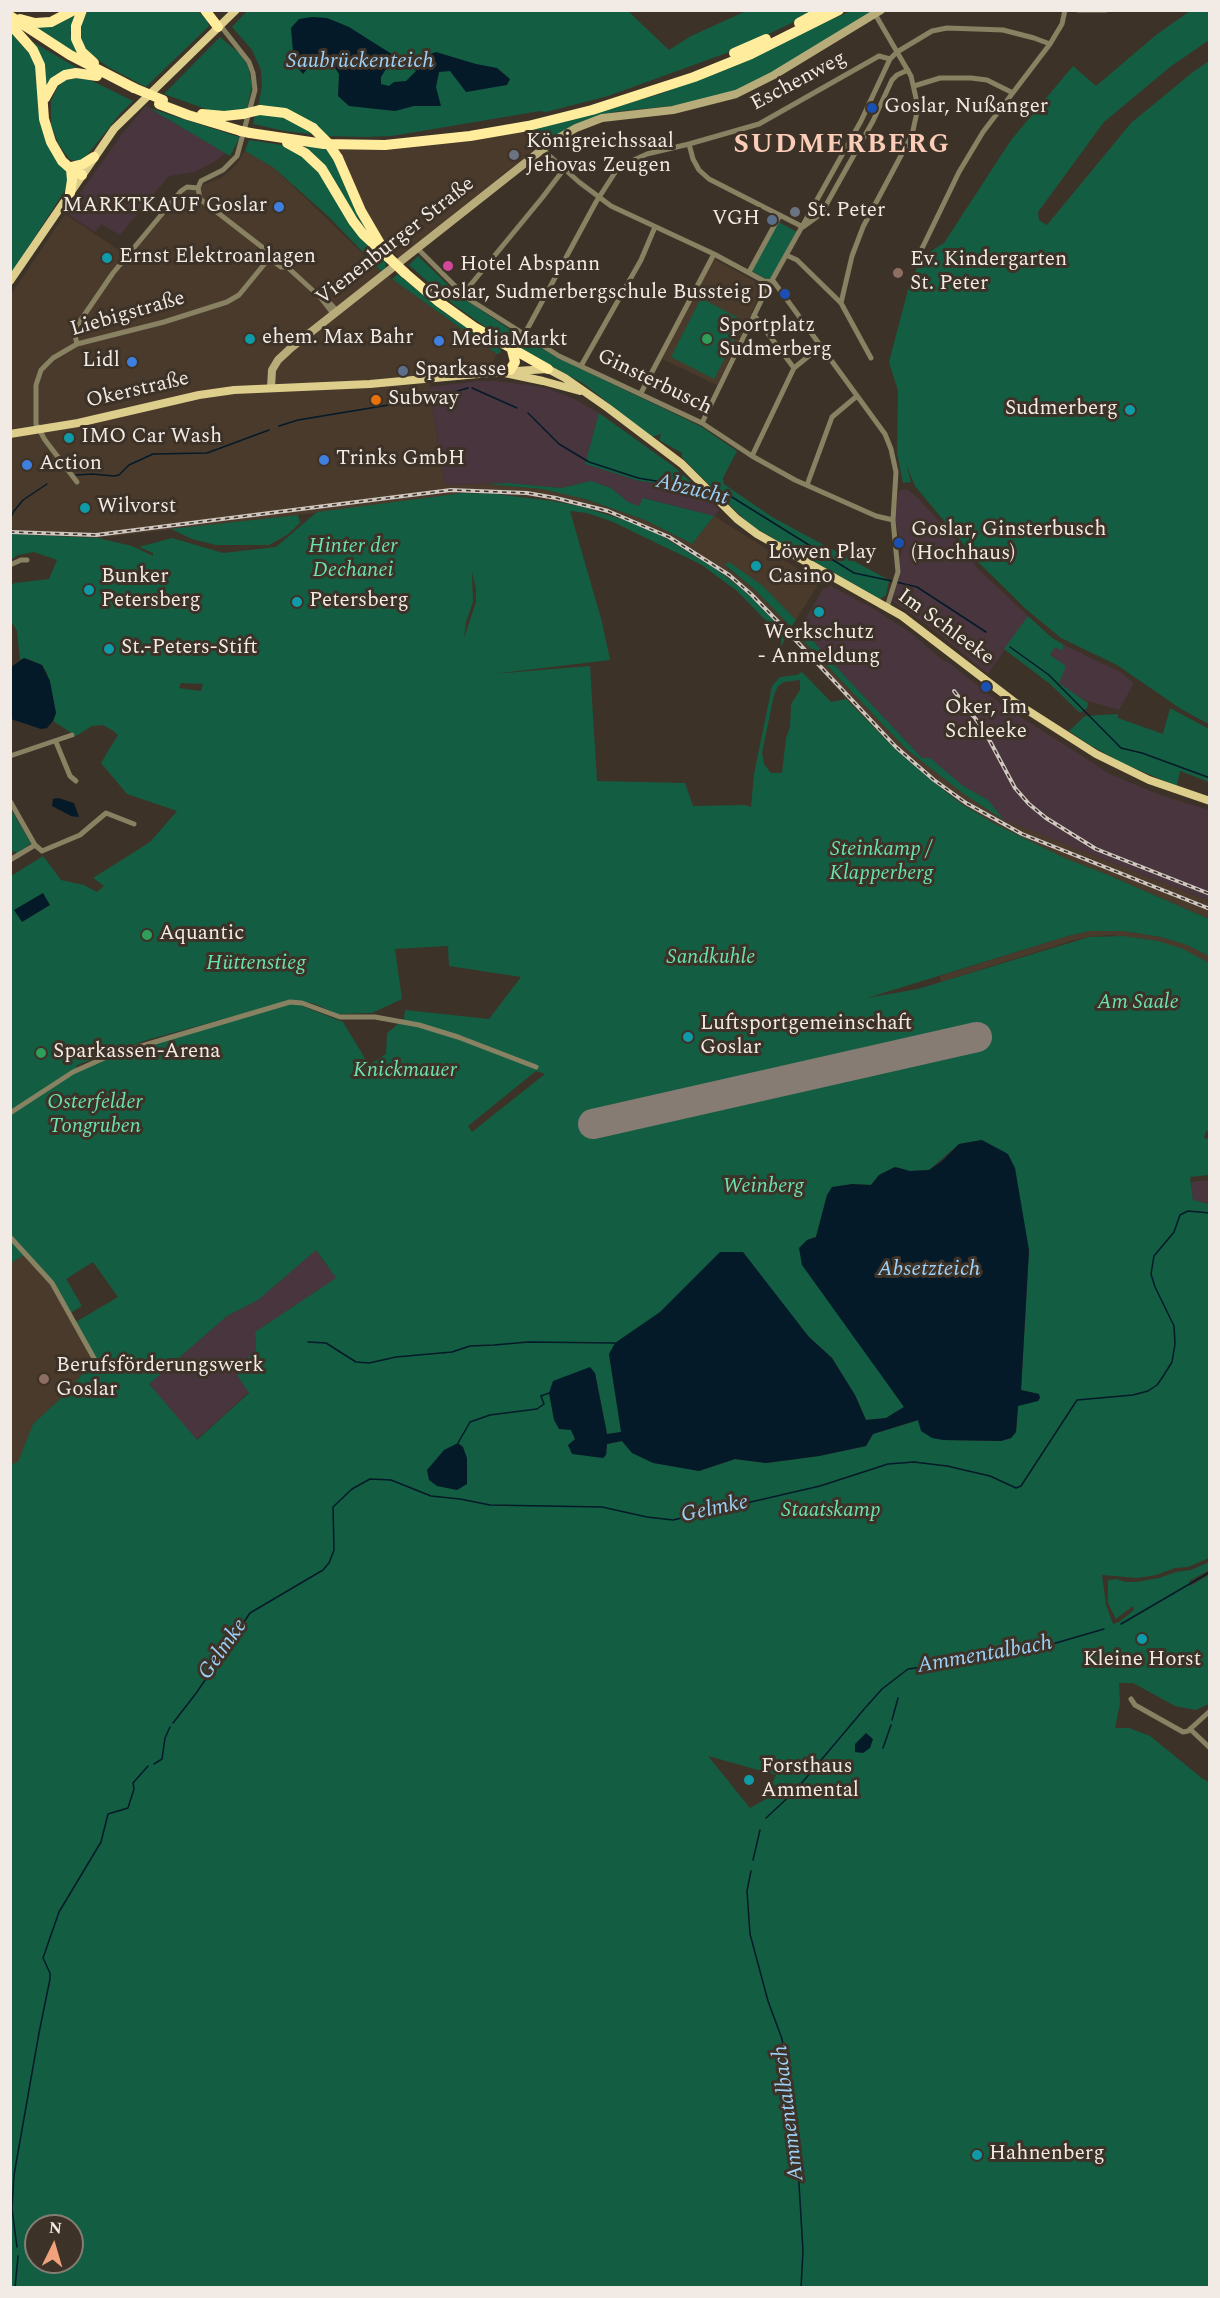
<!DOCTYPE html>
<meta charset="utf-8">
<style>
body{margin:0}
#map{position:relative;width:1220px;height:2298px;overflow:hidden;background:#3d3227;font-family:Spectral,serif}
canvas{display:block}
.frame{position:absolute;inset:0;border:12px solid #f2eae4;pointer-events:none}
.north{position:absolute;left:24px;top:2214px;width:60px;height:60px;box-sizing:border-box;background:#3d3227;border:2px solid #857c73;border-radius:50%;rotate:5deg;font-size:16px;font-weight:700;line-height:24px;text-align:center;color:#f2eae4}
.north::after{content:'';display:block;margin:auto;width:21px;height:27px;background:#f1a17c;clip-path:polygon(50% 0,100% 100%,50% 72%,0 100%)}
</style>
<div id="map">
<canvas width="1220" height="2298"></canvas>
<div class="frame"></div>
<div class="north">N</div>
</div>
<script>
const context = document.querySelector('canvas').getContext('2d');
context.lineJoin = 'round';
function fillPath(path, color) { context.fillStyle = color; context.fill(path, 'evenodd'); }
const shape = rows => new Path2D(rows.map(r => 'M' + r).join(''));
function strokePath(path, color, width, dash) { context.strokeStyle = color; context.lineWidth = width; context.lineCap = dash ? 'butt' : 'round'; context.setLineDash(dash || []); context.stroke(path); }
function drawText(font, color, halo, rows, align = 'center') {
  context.font = font + ' Spectral,serif'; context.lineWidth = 6; context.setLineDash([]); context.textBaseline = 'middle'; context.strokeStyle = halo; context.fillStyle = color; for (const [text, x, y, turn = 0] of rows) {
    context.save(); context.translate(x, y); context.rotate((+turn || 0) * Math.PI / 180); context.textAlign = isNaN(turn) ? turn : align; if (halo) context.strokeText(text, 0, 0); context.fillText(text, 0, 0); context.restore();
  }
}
fillPath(shape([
 [527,129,543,142,399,259,376,232,338,149],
 [245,151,274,168,382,272,497,354,492,363,435,371,429,388,445,485,486,484,542,489,575,496,645,520,692,544,714,516,800,570,821,580,796,620,763,586,725,566,754,589,791,627,787,634,747,593,716,569,660,535,608,514,583,507,538,498,496,494,463,493,298,515,98,538,11,534,10,296,65,214,129,257,184,192,221,178,236,165],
 [714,259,764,286,717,385,662,359],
 [798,635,906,749,965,795,1004,820,1209,901,1209,919,1106,874,1067,859,995,824,960,803,894,748,846,699,794,641],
 [1090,931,1123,931,1161,937,1187,945,1209,956,1209,963,1158,941,1110,935,1089,937,1071,941,941,982,940,976,1068,936],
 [27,1253,55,1286,96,1359,60,1399,33,1424,18,1463,11,1464,11,1263]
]), '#4a3a2b');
fillPath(shape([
 [146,106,226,153,212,163,194,172,169,176,120,235,101,224,95,232,66,213,122,134],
 [479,381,496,381,529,385,549,389,574,399,599,413,585,464,639,481,698,488,719,510,714,516,644,498,640,506,628,502,611,488,591,481,561,488,507,483,445,485,429,387],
 [907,489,918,498,966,551,976,567,1028,616,988,674,934,630,894,602,894,591,900,577,898,560,902,553,895,517,898,494,901,490],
 [829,585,874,609,911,633,945,662,947,661,1002,705,1110,774,1160,795,1209,810,1209,901,1004,820,987,800,963,786,930,759,922,758,824,654,801,626,823,589,828,588],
 [1064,645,1120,672,1134,683,1119,710,1085,700,1067,690,1059,683,1050,655,1055,647,1062,651],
 [1209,1180,1209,1204,1193,1200,1191,1182],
 [315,1249,336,1278,255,1332,256,1350,237,1375,249,1392,196,1440,149,1384,227,1316,258,1300]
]), '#49353e');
fillPath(shape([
 [88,10,198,11,207,20,209,26,146,87,108,67,87,51,81,38,81,31,82,22],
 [248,10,628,11,669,50,691,36,746,11,817,11,735,50,608,96,546,112,540,111,392,136,364,137,327,136,285,131,253,124,255,115,273,113,320,130,258,107,262,87,261,70,252,50,232,27],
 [851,11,877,11,766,77,742,88,718,96,680,105,613,112,581,123,543,142,527,129,591,114,663,93],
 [1190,11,1209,11,1209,40,1170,67,1104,122,1038,212,1039,220,1047,225,1131,123,1193,72,1209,61,1209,724,1181,709,1117,665,1061,638,1027,610,978,562,915,486,906,464,911,482,903,483,897,453,898,391,889,362,910,282,923,256,944,243,1011,140,1073,66,1096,86,1156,35],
 [74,15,70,34,88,60,25,23],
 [11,33,32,56,36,65,39,95,64,167,69,177,67,187,11,274],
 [220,37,240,54,248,66,252,86,247,109,217,113,164,94],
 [26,38,84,72,46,85],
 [76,78,88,79,133,101,119,115,81,163,69,159,59,145,51,125,51,101,57,88,65,80],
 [149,108,236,136,240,137,230,156],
 [249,140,282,145,306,156,386,263,385,269,382,272,329,217,274,168,245,151],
 [306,146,327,149,336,163,378,245,304,149],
 [777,221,797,232,770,281,750,270],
 [418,256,461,297,517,334,558,358,700,426,737,451,723,478,724,484,772,517,889,580,886,595,880,599,750,525,693,469,682,457,682,453,659,440,661,434,652,437,584,384,501,338,453,304,409,265],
 [398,274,444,312,501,350,500,353,497,354,392,279],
 [701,298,744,321,714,379,671,357],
 [599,413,673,466,698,488,639,481,585,464],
 [591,481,611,488,628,502,639,506,643,498,714,516,692,544,645,520,585,499,542,489,486,484,507,483,561,488],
 [463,493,496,494,553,501,583,507,627,521,660,535,716,569,747,593,787,634,781,648,781,636,737,591,702,565,613,522,587,513,570,511,602,622,610,660,493,674,590,666,597,781,685,783,693,806,746,805,751,807,754,774,772,686,780,677,797,675,802,672,831,702,846,699,894,748,927,777,960,803,995,824,1067,859,1106,874,1209,919,1209,956,1187,945,1161,937,1123,931,1090,931,1068,936,867,998,918,989,1089,937,1123,936,1158,941,1183,949,1209,963,1210,1131,1206,1131,1204,1138,1209,1139,1209,1175,1190,1177,1193,1200,1209,1204,1209,1558,1188,1567,1175,1568,1156,1575,1138,1578,1102,1575,1106,1605,1113,1624,1119,1622,1134,1610,1133,1606,1116,1619,1108,1603,1108,1580,1117,1579,1125,1582,1136,1582,1159,1578,1176,1572,1191,1570,1209,1562,1209,1570,1189,1581,1190,1586,1209,1575,1209,1704,1196,1710,1175,1706,1133,1683,1119,1683,1120,1704,1115,1728,1129,1728,1150,1736,1203,1779,1209,1782,1209,2287,11,2287,11,1464,18,1462,33,1424,60,1399,96,1359,74,1323,118,1297,93,1262,66,1279,82,1306,69,1314,55,1286,27,1253,11,1263,11,876,43,856,61,880,84,885,97,892,104,886,93,878,150,842,177,811,127,794,101,763,118,735,112,730,103,725,92,726,76,736,53,721,56,713,47,673,42,665,28,659,20,659,17,631,11,621,10,585,15,583,49,579,57,560,34,552,18,555,11,560,11,534,98,538,132,546,153,556,153,553,139,547,172,538,223,553,276,547,317,512],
 [472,572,476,588,476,602,464,638,466,622,473,602],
 [800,680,800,690,791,704,790,727,786,738,782,773,771,773,764,764,762,753,774,695,778,686,784,682],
 [181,683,203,684,201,691,179,688],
 [448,946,449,966,521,977,489,1019,405,1010,404,1019,387,1033,386,1054,369,1065,343,1022,302,1006,297,1000,315,1004,337,1014,372,1013,402,999,395,949],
 [275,1005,111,1057,75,1073,77,1065,147,1040],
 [536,1071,545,1074,472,1132,468,1126],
 [982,1140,1029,1250,1021,1390,1039,1394,1018,1406,1016,1432,1011,1438,1001,1441,943,1440,919,1420,873,1434,866,1446,819,1456,766,1463,735,1459,699,1471,632,1453,622,1441,607,1444,606,1455,575,1439,571,1430,595,1373,607,1434,622,1432,609,1355,660,1312,809,1337,832,1358,855,1395,866,1420,886,1418,904,1407,807,1240,816,1237,827,1195,852,1184,871,1185,879,1175,895,1167,910,1171,929,1170,959,1144],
 [316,1250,336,1278,255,1332,256,1350,238,1367,237,1375,249,1393,197,1440,149,1384,227,1316,258,1300],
 [432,1466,467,1477,467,1484,427,1470],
 [708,1756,776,1775,766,1799,750,1808],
 [36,2226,72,2226,72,2262,36,2262],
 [298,515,300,523,287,535,269,545,216,545,192,539,171,529],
 [729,562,763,586,796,620,791,627,754,589,725,565],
 [1028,616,1051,637,1064,645,1062,651,1055,647,1050,655,1066,666,1059,683,1088,703,1087,708,1080,713,1050,684,1004,649],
 [801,626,824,654,922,758,930,758,963,786,988,800,1004,820,965,795,906,749,798,635],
 [1170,708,1209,729,1208,756,1209,757,1209,782,1180,771,1177,786,1124,764,1090,745,1069,731,1085,716,1118,714,1118,718,1163,734],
 [10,808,31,843,17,854,15,851,11,853]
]), '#135d42');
fillPath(shape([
 [312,17,327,18,349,27,398,58,408,62,436,52,476,64,497,68,510,79,507,85,466,92,450,71,439,72,436,87,441,106,414,106,395,111,349,106,338,96,339,74,328,57,314,54,309,60,308,68,303,74,294,64,291,28,299,19],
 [391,68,399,70,413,68,416,71,406,81,394,82,389,86,381,84,381,77,386,69],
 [24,658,42,665,50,681,56,713,53,721,47,728,41,729,11,719,11,667],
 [58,798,74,803,79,817,71,816,52,806,53,799],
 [43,893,50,905,22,922,14,910],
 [982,1140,1008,1154,1015,1168,1029,1250,1021,1390,1039,1394,1040,1398,1038,1401,1018,1406,1016,1432,1011,1438,1001,1441,943,1440,932,1438,921,1431,918,1420,873,1434,866,1446,819,1456,766,1463,735,1459,699,1471,653,1463,632,1453,622,1441,607,1444,606,1455,603,1458,572,1454,568,1445,575,1439,571,1430,559,1429,554,1420,549,1393,553,1381,590,1367,595,1373,607,1434,621,1432,609,1354,615,1343,660,1312,720,1252,743,1252,809,1337,832,1358,855,1395,866,1420,886,1418,904,1407,802,1265,799,1248,807,1240,816,1237,827,1195,832,1187,852,1184,871,1185,879,1175,895,1167,910,1171,929,1170,942,1161,959,1144],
 [458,1443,463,1447,467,1458,467,1484,457,1490,437,1486,429,1480,427,1470,444,1450],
 [866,1733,873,1739,870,1748,863,1753,855,1752,855,1744]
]), '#051a29');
strokePath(shape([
 [472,388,517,408],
 [528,413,559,444,589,462,638,478,703,489],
 [279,426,298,420,437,397,468,388],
 [76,475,92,474,114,476,119,475,129,465,153,454,207,453,269,430],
 [713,491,727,494,854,573,892,581],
 [10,519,14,511,23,500,47,484],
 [896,582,917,587,986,632],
 [1010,647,1049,675,1121,748,1142,753,1210,778],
 [308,1342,326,1343,356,1362,369,1363,396,1357,452,1352,470,1346,494,1345,528,1342,615,1343],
 [458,1443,470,1422,490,1415,537,1409,544,1404,541,1396,549,1393],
 [1121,1624,1210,1572],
 [866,1707,882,1689,908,1669,1018,1654,1104,1629],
 [892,1720,898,1698],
 [173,1723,197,1692,250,1613,323,1570,329,1563,334,1550,333,1507,352,1489,370,1479,391,1480,431,1496,460,1499,490,1505,602,1507,647,1517,673,1520,820,1486,888,1464,914,1462,947,1466,990,1476,1016,1488,1021,1486,1077,1400,1133,1395,1148,1391,1157,1385,1162,1378,1172,1362,1175,1344,1174,1326,1155,1287,1151,1274,1154,1256,1174,1232,1180,1215,1188,1211,1210,1213],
 [883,1748,891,1725],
 [154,1764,162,1759,165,1738,170,1727],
 [766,1818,795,1791,865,1708],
 [753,1860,760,1830],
 [751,1871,747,1891,750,1934,768,2001,782,2039,795,2117,803,2251,801,2288],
 [17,2247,12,2209,14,2175,39,2033,50,1979,50,1973,43,1958,59,1912,101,1842,108,1814,128,1808,134,1789,133,1783,148,1766],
 [15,2288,18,2256]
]), '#051a29', 1.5);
strokePath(shape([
 [593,1124,977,1037]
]), '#867c74', 30);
strokePath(shape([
 [1078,10,1106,10],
 [914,86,940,78,971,78,987,80,1013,93],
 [689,144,693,159,699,170,709,179,803,227],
 [542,149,579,182,611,206,714,254,764,281,774,282,885,434,891,449,896,472,893,520,898,572,887,607],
 [198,188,201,181,223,170,237,156,255,90,253,73,249,62,220,25],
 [198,188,200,199,284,264,321,298,334,315],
 [803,227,821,214,873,121,892,80,897,75,908,70],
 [418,249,467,298,559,356,702,423,752,456,795,480,876,516,893,520],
 [786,255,797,260,841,303,871,358],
 [271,256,273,261,281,267,285,267],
 [914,265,959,172,983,132,1050,44,1062,24,1065,10],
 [749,272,780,215],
 [766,291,861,121,890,59,897,52,932,31,947,28,1003,30,1034,38,1050,44],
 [463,294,542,198,564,169],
 [321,298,327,300,338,312],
 [841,303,852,256,863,227,912,135,917,112,916,98,911,76,875,14],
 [754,315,794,368],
 [524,335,596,202,616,171,625,164,647,154,689,144,759,124,879,56,890,59],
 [77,344,75,335,76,327,113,273,181,191,187,187,198,188],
 [581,366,641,260,655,227],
 [641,393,714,254],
 [702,423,762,299],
 [752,456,794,368,821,346],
 [77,482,45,440,36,424,36,385,41,370,53,358,77,344,164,322,227,302,239,295,271,256],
 [807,485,832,417,857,396],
 [10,565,21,560,27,560],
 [56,742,70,776,76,781],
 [10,756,72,735],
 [10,801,35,845,42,851,80,835,106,813,134,824],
 [10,860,35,845],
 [10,1113,73,1072,111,1055,290,1002,302,1003,340,1017,375,1017,419,1025,458,1037,536,1067],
 [10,1237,52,1283,95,1360],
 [1131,1699,1135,1705,1183,1732,1188,1731,1210,1711],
 [1190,1729,1210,1748]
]), '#888162', 5);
strokePath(shape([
 [271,388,272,370,278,360,292,347,553,141,576,128,602,118,673,110,736,94,774,75,881,10]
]), '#b8ad7a', 8);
strokePath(shape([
 [10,281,114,129,236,10],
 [500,372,548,369,565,378,608,408,682,464,737,519,757,534,902,616,1013,701,1096,754,1149,780,1210,801],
 [10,434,78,423,199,395,234,390,370,384,500,372,543,381,580,391]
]), '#ddce8c', 8);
strokePath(shape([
 [82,10,76,26,76,39,82,52,94,63],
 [205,10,218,27],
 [10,16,70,55,134,88],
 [20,19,35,23,51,22,74,10],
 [799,23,823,10],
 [10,24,33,50,40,65,44,119,51,142,62,161,71,169,82,175],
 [734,53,766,39],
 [45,98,54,82,65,75,76,73,97,76],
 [159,104,188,115,241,131],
 [260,110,285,113,313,128],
 [202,114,224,116,243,114],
 [250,133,324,144,385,145,470,136,528,126,592,110,694,77,751,54,839,10],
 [287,143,305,153,322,169,353,221,363,234,388,257],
 [338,158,361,211,382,247],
 [71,167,83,164,94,157],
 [70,193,72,180,71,169],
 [405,273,439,302,474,327,548,369],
 [510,370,515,362,512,350]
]), '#ffec9c', 10);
const rail = shape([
 [10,532,96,535,451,490,527,493,556,498,608,511,669,537,729,575,751,594,788,632,896,747,934,780,966,803,1022,834,1210,909],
 [954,691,984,730,1015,788,1029,804,1046,818,1096,849,1210,894]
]);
strokePath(rail, '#cfc7c0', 4);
strokePath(rail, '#3d3227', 1.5, [4.5]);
strokePath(shape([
 [134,88,163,100],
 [243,114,260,110],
 [313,128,328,143,338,158],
 [241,131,250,133],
 [388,257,405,273]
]), '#ffec9c', 10);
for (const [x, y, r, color] of [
 [872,108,6,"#1a4fb4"],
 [514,155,6,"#6b7280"],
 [279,207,6,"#3f7fe0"],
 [795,212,6,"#6b7280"],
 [772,220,6,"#5c6f8a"],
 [107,258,6,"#0f9aa8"],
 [448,266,6,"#d1479c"],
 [898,273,6,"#8d6e63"],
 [785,294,6,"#1a4fb4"],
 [250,339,6,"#0f9aa8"],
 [707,339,6,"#2e9e5b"],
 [439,341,6,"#3f7fe0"],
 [132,362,6,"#3f7fe0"],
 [403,371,6,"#5c6f8a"],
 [376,400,6,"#e8710a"],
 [1130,410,6,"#0f9aa8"],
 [69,438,6,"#0f9aa8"],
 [324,460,6,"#3f7fe0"],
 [27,465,6,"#3f7fe0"],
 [85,508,6,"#0f9aa8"],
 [899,543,6,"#1a4fb4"],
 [756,566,6,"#0f9aa8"],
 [89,590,6,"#0f9aa8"],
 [297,602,6,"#0f9aa8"],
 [819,612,6,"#0f9aa8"],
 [109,649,6,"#0f9aa8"],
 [986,687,6,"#1a4fb4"],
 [147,935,6,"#2e9e5b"],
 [688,1037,6,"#0f9aa8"],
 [41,1053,6,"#2e9e5b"],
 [44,1379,6,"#8d6e63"],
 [1142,1639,6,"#0f9aa8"],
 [749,1780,6,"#0f9aa8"],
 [977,2155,6,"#0f9aa8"]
]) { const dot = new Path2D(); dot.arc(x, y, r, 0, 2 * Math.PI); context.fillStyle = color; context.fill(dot); strokePath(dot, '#3d3227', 2); }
drawText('21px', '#f2eae4', '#3d3227', [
 ["Eschenweg",799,82,-28],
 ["Vienenburger Straße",396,242,-38],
 ["Liebigstraße",128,315,-16],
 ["Ginsterbusch",654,383,26],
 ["Okerstraße",138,391,-13],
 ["Im Schleeke",945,628,36]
]);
drawText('21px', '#f2eae4', '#3d3227', [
 ["Goslar, Nußanger",884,108],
 ["Königreichssaal",526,143],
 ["Jehovas Zeugen",526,167],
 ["MARKTKAUF Goslar",267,207,"right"],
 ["St. Peter",807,212],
 ["VGH",760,220,"right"],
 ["Ernst Elektroanlagen",119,258],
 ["Ev. Kindergarten",910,261],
 ["St. Peter",910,285],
 ["Hotel Abspann",460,266],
 ["Goslar, Sudmerbergschule Bussteig D",773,294,"right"],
 ["Sportplatz",719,327],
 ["Sudmerberg",719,351],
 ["ehem. Max Bahr",262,339],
 ["MediaMarkt",451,341],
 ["Lidl",120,362,"right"],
 ["Sparkasse",415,371],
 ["Subway",388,400],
 ["Sudmerberg",1118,410,"right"],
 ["IMO Car Wash",81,438],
 ["Trinks GmbH",336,460],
 ["Action",39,465],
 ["Wilvorst",97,508],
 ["Goslar, Ginsterbusch",911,531],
 ["(Hochhaus)",911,555],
 ["Löwen Play",768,554],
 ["Casino",768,578],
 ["Bunker",101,578],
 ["Petersberg",101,602],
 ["Petersberg",309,602],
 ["Werkschutz",819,634,"center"],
 ["- Anmeldung",819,658,"center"],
 ["St.-Peters-Stift",121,649],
 ["Oker, Im",986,709,"center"],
 ["Schleeke",986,733,"center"],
 ["Aquantic",159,935],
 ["Luftsportgemeinschaft",700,1025],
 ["Goslar",700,1049],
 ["Sparkassen-Arena",53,1053],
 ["Berufsförderungswerk",56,1367],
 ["Goslar",56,1391],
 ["Kleine Horst",1142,1661,"center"],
 ["Forsthaus",761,1768],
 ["Ammental",761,1792],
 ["Hahnenberg",989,2155]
], 'left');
drawText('italic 21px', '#6ae3b0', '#3d3227', [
 ["Hinter der",353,548],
 ["Dechanei",353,572],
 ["Steinkamp /",881,851],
 ["Klapperberg",881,875],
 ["Sandkuhle",711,959],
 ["Hüttenstieg",256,965],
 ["Am Saale",1138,1004],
 ["Knickmauer",405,1072],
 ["Osterfelder",95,1104],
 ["Tongruben",95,1128],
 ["Weinberg",763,1188],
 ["Staatskamp",831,1512]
]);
drawText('italic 22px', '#9cd1f9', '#3d3227', [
 ["Saubrückenteich",360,63],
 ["Abzucht",692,491,14],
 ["Absetzteich",929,1271],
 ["Gelmke",715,1510,-12],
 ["Gelmke",224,1650,-55],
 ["Ammentalbach",985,1656,-10],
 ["Ammentalbach",790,2113,-97]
]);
context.letterSpacing = '1.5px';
drawText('bold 27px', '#fbccb7', '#3d3227', [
 ["SUDMERBERG",842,147]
]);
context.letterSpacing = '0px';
</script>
